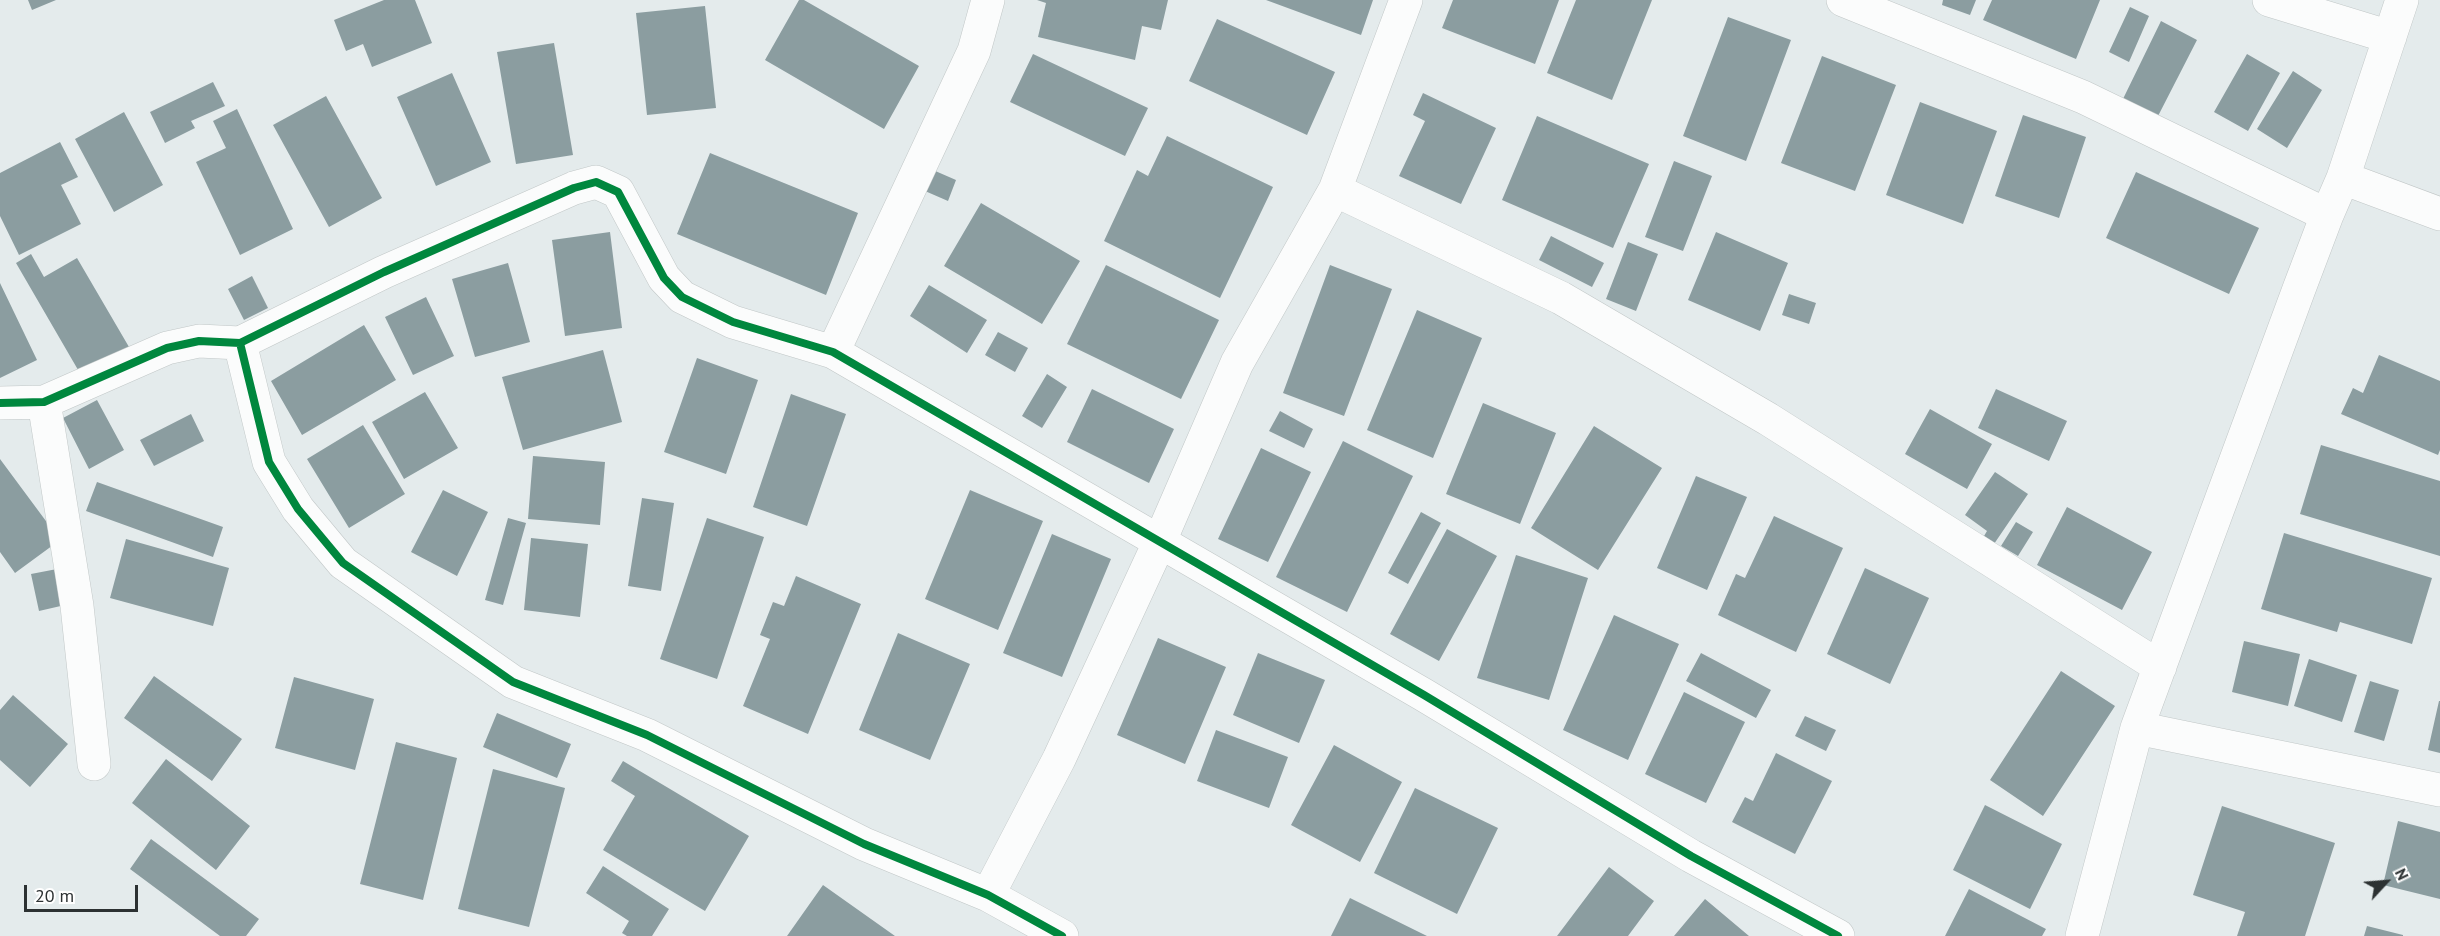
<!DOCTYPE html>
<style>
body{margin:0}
#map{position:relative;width:2440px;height:936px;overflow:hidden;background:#e4ebec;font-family:"PT Sans",sans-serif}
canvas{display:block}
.north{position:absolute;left:2356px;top:852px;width:60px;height:60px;-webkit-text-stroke:4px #fff;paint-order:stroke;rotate:64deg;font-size:16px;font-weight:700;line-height:24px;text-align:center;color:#2c3132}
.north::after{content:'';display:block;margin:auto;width:21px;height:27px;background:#2c3132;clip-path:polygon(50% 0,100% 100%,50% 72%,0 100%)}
.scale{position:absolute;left:24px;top:885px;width:114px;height:27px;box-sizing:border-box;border:3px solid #2c3132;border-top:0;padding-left:8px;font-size:18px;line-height:21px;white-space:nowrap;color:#2c3132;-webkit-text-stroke:4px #fff;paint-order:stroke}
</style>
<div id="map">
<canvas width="2440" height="936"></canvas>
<div class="north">N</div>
<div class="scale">20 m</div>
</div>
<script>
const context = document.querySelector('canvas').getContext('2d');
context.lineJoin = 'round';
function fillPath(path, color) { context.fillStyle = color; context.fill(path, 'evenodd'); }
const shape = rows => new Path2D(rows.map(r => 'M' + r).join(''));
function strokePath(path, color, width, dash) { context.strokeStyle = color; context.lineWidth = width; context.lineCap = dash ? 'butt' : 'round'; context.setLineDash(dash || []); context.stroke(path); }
fillPath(shape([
 [28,0,56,0,32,10],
 [384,0,415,0,432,43,372,67,363,44,346,51,334,20],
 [799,0,804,0,919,66,884,129,765,60],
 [1037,0,1168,0,1161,30,1142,26,1135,60,1038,37,1046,3],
 [1266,0,1373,0,1361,35],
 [1453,0,1559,0,1535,64,1442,28],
 [1576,0,1652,0,1612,100,1547,73],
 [1943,0,1976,0,1970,15,1942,5],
 [1992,0,2100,0,2076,59,1983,20],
 [705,6,716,108,647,115,636,13],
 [2130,7,2149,16,2129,62,2109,52],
 [1728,17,1791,40,1746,161,1683,136],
 [1217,19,1335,72,1307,135,1189,81],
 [2161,21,2197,40,2157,118,2122,101],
 [554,43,573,155,516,164,497,52],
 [1033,54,1148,108,1125,156,1010,102],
 [2247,54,2280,73,2248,131,2214,112],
 [1822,56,1896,85,1855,191,1781,163],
 [2293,71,2322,90,2287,148,2257,129],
 [452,73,491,162,436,186,397,97],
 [213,82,225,106,191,121,195,128,165,143,150,112],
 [1423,93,1496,128,1461,204,1399,176,1425,121,1413,115],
 [326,96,382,198,329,227,273,125],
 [1920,102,1997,131,1963,224,1886,195],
 [237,109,293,229,240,255,196,162,226,148,213,121],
 [124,112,163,185,114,212,75,139],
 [2023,115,2086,137,2059,218,1995,196],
 [1537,116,1649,164,1613,248,1502,200],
 [1167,136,1273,187,1220,298,1104,241,1137,170,1148,176],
 [60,142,78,177,61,185,81,224,19,255,0,216,0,173],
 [710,153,858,213,826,295,677,234],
 [1674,161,1712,176,1683,251,1645,237],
 [933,170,956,180,948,201,925,191],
 [2136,172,2259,228,2229,294,2106,238],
 [981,203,1080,261,1042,324,944,266],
 [610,232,622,328,565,336,552,240],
 [1716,232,1788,263,1760,331,1688,300],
 [1551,236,1604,263,1592,287,1539,260],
 [1628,242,1658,254,1636,311,1606,299],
 [31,254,44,277,77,258,129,347,81,375,16,263],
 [508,263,530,342,475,357,452,279],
 [1106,265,1219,320,1181,399,1067,344],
 [1330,265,1392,289,1344,416,1283,393],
 [252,276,268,308,244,320,228,289],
 [0,283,37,360,0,378],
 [929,285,987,320,967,353,910,316],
 [1789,294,1816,303,1809,324,1782,315],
 [426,297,454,356,413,375,385,317],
 [1417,310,1482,338,1433,458,1367,430],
 [364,325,396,380,302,435,271,381],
 [998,332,1028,348,1015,372,985,355],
 [603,350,622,422,523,450,502,377],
 [2379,355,2440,381,2440,450,2438,455,2341,414,2353,388,2363,393],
 [697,358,758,380,726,474,664,452],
 [1047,374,1067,387,1042,428,1022,416],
 [1092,389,1174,429,1149,483,1067,442],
 [1996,389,2067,421,2049,461,1978,428],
 [425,392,458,448,404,479,372,422],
 [791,394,846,414,807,526,753,507],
 [97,400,124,450,89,469,63,418],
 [1483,403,1556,433,1520,524,1446,494],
 [1930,409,1992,444,1967,489,1905,454],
 [1280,411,1313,429,1304,448,1269,431],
 [191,414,204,441,154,466,140,440],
 [363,425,405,494,349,528,307,459],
 [1594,426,1662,468,1598,570,1531,528],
 [1343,441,1413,476,1347,612,1276,577],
 [2321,445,2440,481,2440,556,2300,514],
 [1261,448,1311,472,1268,562,1218,539],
 [533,456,605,462,600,525,528,519],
 [0,459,60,540,15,573,0,552],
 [1995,472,2028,494,1994,544,1984,536,1987,531,1965,515],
 [1696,476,1747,497,1707,590,1657,568],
 [97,482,223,527,213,557,86,511],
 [443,490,488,512,457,576,411,552],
 [970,490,1043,521,998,630,925,599],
 [642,498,674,503,661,591,628,586],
 [2067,507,2152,552,2122,610,2037,565],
 [1421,512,1441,523,1408,584,1388,573],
 [1774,516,1843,548,1796,652,1718,615,1736,574,1745,578],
 [508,518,526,523,503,605,485,600],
 [707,518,764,537,717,679,660,659],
 [2016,522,2033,532,2018,556,2001,546],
 [1447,529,1497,556,1439,661,1390,634],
 [2284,533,2432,578,2412,644,2340,622,2337,632,2261,609],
 [1052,534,1111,559,1062,677,1003,653],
 [531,538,588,544,580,617,524,610],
 [126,539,229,568,213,626,110,598],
 [1516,555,1588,578,1549,700,1477,678],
 [1865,568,1929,598,1890,684,1827,654],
 [57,569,65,605,39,611,31,574],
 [796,576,861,604,808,734,743,706,770,639,760,635,773,602,784,606],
 [1614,615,1679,644,1628,760,1563,730],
 [898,633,970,664,930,760,859,730],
 [1158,638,1226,667,1185,764,1117,735],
 [2244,641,2300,654,2288,706,2232,692],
 [1258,653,1325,680,1299,743,1233,715],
 [1701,653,1771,690,1756,718,1686,681],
 [2309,659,2357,675,2342,722,2294,706],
 [2061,671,2115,706,2043,816,1990,780],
 [154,676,242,739,212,781,124,718],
 [294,677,374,699,355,770,275,748],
 [2370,681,2399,690,2384,741,2354,732],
 [1684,692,1745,722,1706,803,1645,774],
 [13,695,68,744,30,787,0,760,0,710],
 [2439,701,2440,701,2440,753,2428,750],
 [497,713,571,744,557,778,483,747],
 [1805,716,1836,730,1826,751,1795,736],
 [1216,730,1288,757,1269,808,1197,781],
 [396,742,457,758,423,900,360,884],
 [1334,745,1402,782,1360,862,1291,825],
 [1776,753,1832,781,1795,854,1732,822,1745,797,1753,801],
 [166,759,250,826,216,870,132,803],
 [623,761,749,836,705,911,603,850,635,796,611,781],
 [493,769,565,788,529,927,458,909],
 [1415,788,1498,828,1457,914,1374,873],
 [1985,805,2062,844,2030,909,1953,870],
 [2222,806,2335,843,2305,936,2237,936,2245,912,2193,895],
 [2398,821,2440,832,2440,899,2383,885],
 [151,839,259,919,246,936,220,936,130,869],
 [603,866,669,909,652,936,627,936,622,933,629,921,586,893],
 [1609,867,1654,901,1628,936,1557,936],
 [823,885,895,936,787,936],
 [1969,889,2046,929,2042,936,1945,936],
 [1350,898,1427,936,1331,936],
 [1705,899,1749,936,1674,936],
 [2367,926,2403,935,2403,936,2364,936]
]), '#8b9da0');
const minor = shape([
 [1843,0,2083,97,2327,215],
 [2269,0,2390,37],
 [2343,178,2440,214],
 [1335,190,1561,298,1768,419,2160,667],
 [240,343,269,462,298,509,343,563,513,682,647,735,864,844,988,895,1062,936],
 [833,352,974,51,988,0],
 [44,402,77,606,94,764],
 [0,403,44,402,167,348,199,341,240,343,384,272,574,188,596,182,618,192,664,278,682,297,733,322,833,352,1424,695,1691,856,1838,936],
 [2137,728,2440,790],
 [988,895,1059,759,1159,543,1237,363,1335,190,1406,0],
 [2082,936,2137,728,2299,289,2327,215,2343,178,2402,0]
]);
strokePath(minor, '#c1c7c7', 34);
strokePath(minor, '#fbfcfc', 33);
strokePath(shape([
 [240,343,269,462,298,509,343,563,513,682,647,735,864,844,988,895,1062,936],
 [0,403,44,402,167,348,199,341,240,343,384,272,574,188,596,182,618,192,664,278,682,297,733,322,833,352,1424,695,1691,856,1838,936]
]), '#00873e', 8);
</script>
